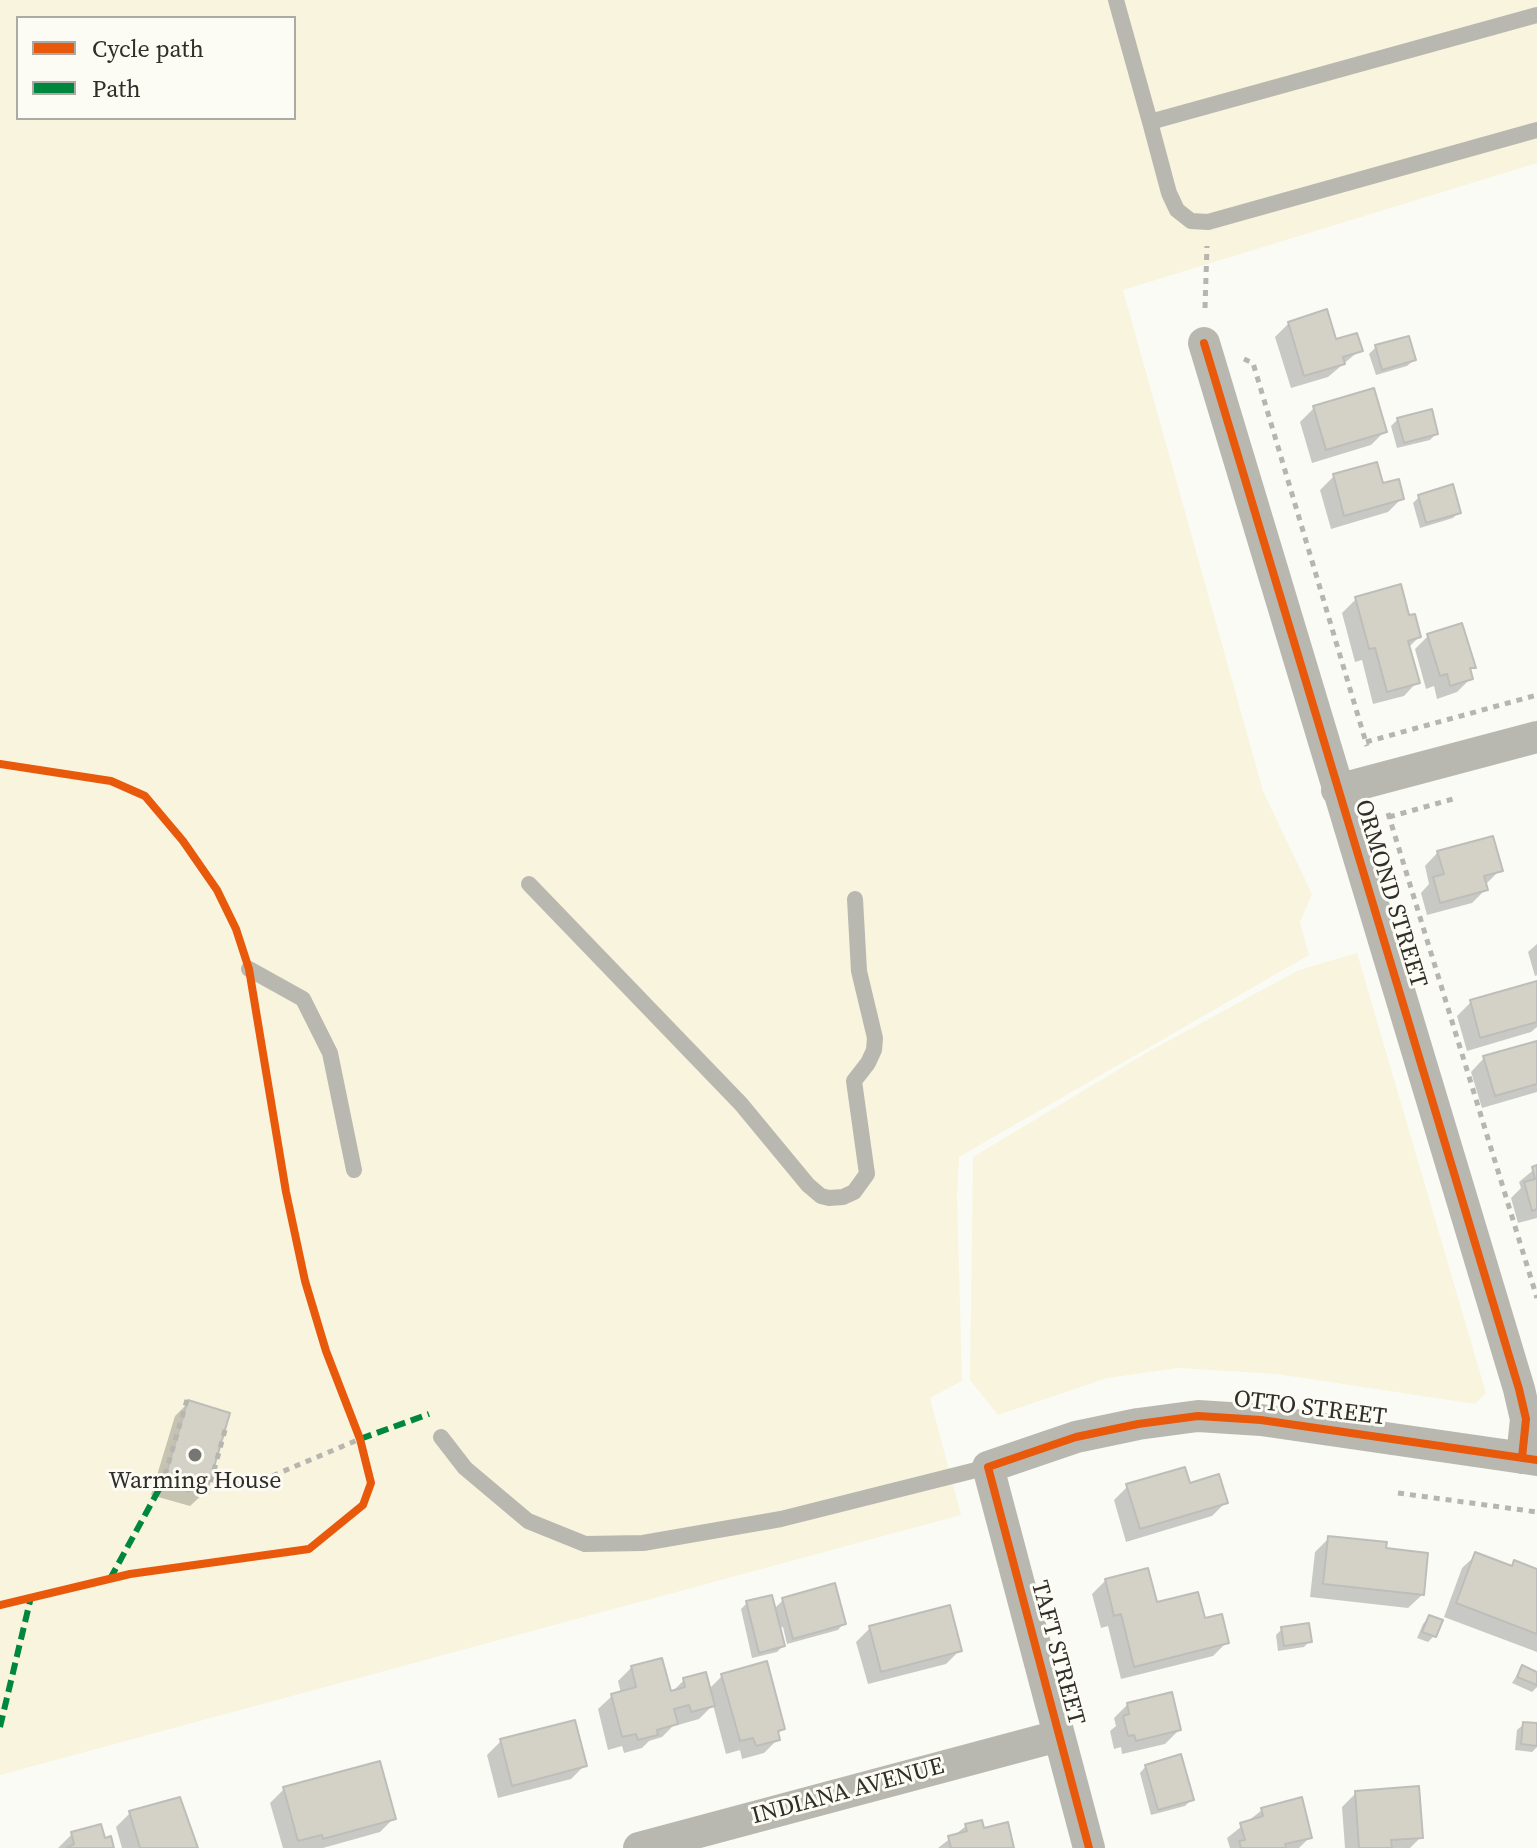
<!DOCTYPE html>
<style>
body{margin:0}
#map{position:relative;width:1537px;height:1848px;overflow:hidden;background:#fbfbf6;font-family:"Source Serif 4",serif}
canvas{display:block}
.legend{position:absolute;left:16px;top:16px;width:280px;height:104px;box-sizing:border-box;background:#fdfcf4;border:2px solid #abaaa4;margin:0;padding:10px 14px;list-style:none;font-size:24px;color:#2f2e2b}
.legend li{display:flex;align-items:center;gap:16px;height:40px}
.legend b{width:40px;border:2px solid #abaaa4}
</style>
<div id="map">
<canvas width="1537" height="1848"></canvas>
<ul class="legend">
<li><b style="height:10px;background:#e8590c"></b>Cycle path</li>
<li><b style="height:10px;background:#00873e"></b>Path</li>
</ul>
</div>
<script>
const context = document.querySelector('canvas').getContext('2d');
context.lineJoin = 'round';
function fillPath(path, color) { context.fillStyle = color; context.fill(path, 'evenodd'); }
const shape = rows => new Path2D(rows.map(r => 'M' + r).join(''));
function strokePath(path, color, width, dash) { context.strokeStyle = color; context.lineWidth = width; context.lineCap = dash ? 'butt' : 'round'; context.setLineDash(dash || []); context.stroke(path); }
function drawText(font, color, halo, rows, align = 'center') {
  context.font = font + ' "Source Serif 4",serif'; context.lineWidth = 6; context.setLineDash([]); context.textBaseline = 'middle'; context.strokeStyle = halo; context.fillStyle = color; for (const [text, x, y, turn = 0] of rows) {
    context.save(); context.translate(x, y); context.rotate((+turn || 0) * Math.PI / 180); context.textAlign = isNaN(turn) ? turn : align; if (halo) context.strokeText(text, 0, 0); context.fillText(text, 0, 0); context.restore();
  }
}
fillPath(shape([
 [0,0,1537,0,1537,163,1123,290,1263,791,1312,894,1300,922,1309,955,959,1157,957,1196,962,1381,930,1398,961,1515,0,1775],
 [18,18,294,18,294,118,18,118],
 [1357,953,1486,1393,1475,1404,1277,1374,1178,1368,1107,1378,998,1415,970,1380,973,1157,1146,1053,1299,970]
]), '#f8f4dd');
fillPath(shape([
 [1289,323,1335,342,1360,350,1328,377,1291,388,1275,337],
 [1376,347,1414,360,1407,366,1376,375,1369,354],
 [1314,408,1385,431,1371,445,1312,463,1300,422],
 [1398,419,1436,434,1430,440,1397,448,1391,426],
 [1334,476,1382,486,1402,498,1388,512,1331,529,1320,490],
 [1419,497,1459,512,1453,518,1420,528,1413,503],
 [1356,599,1408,618,1419,637,1408,648,1417,682,1404,696,1373,704,1362,660,1355,662,1342,613],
 [1428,636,1473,668,1469,672,1470,679,1457,692,1437,699,1434,686,1426,689,1415,649],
 [1438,852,1500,870,1485,885,1486,889,1472,903,1427,915,1421,893,1429,884,1425,866],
 [1537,944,1537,975,1535,976,1528,952],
 [1537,988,1537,1027,1531,1032,1467,1051,1457,1016,1471,1002],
 [1537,1043,1537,1092,1482,1108,1471,1072,1484,1058],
 [1537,1167,1537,1218,1518,1223,1511,1198,1521,1188,1519,1182],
 [189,1402,204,1493,190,1506,151,1495,175,1416],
 [1128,1486,1226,1502,1212,1516,1126,1542,1114,1500],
 [1329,1538,1384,1550,1422,1595,1408,1608,1310,1597,1315,1552],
 [1476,1555,1510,1567,1515,1562,1537,1571,1537,1652,1444,1617,1462,1568],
 [1106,1580,1155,1604,1203,1621,1227,1642,1213,1656,1121,1679,1108,1626,1101,1628,1092,1594],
 [783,1600,844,1623,838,1630,787,1644,783,1627,779,1628,783,1646,777,1652,752,1658,741,1609,747,1603,774,1609],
 [1429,1617,1434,1636,1428,1642,1417,1638,1423,1624],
 [870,1628,960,1650,946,1664,868,1684,856,1642],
 [1282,1629,1310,1641,1304,1647,1278,1651,1276,1635],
 [632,1667,670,1694,684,1680,709,1689,722,1676,783,1728,777,1735,778,1739,764,1753,742,1759,740,1750,726,1754,713,1705,699,1719,678,1725,677,1722,662,1737,649,1741,642,1748,624,1753,622,1746,608,1750,598,1709,612,1696,621,1693,618,1681],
 [1522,1667,1537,1674,1537,1687,1532,1692,1512,1683],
 [1128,1704,1179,1730,1165,1744,1122,1754,1121,1747,1114,1749,1110,1731,1116,1726,1114,1718],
 [574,1722,585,1765,571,1779,498,1798,487,1755,501,1741],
 [1524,1724,1537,1725,1537,1747,1532,1752,1515,1750,1517,1730],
 [1146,1766,1192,1799,1185,1806,1151,1815,1140,1773],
 [284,1789,394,1818,380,1832,323,1848,283,1848,270,1803],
 [1356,1793,1421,1837,1410,1848,1345,1848,1342,1807],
 [1262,1810,1310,1837,1299,1848,1230,1848,1227,1838],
 [130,1813,195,1848,122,1848,116,1827],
 [966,1826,1012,1848,938,1848],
 [72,1834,104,1840,112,1848,58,1848]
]), '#0003');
const building = shape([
 [1327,309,1336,339,1357,333,1363,351,1343,357,1345,364,1304,376,1288,322,1327,309],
 [1409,336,1416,360,1382,370,1375,345,1409,336],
 [1374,388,1387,432,1326,450,1313,406,1374,388],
 [1432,409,1438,434,1404,443,1397,418,1432,409],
 [1377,462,1383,483,1399,479,1404,499,1344,516,1333,474,1377,462],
 [1453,484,1461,513,1426,523,1418,495,1453,484],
 [1401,584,1409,615,1415,614,1421,637,1408,641,1420,683,1387,692,1375,648,1369,649,1355,597,1401,584],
 [1462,623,1476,668,1470,668,1473,679,1450,686,1447,674,1440,676,1427,634,1462,623],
 [1493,836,1503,871,1484,876,1488,890,1440,903,1433,877,1444,874,1437,851,1493,836],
 [1537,981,1537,1022,1480,1038,1470,1000,1537,981],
 [1537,1041,1537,1084,1495,1096,1483,1056,1537,1041],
 [1537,1165,1537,1209,1532,1211,1524,1182,1535,1179,1532,1167,1537,1165],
 [188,1400,230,1413,206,1494,164,1481,188,1400],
 [1185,1467,1190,1483,1219,1474,1228,1503,1140,1529,1126,1484,1185,1467],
 [1328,1536,1387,1542,1386,1548,1428,1553,1424,1595,1323,1584,1328,1536],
 [1475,1552,1512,1566,1514,1560,1537,1569,1537,1634,1456,1603,1475,1552],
 [1148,1568,1157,1602,1198,1592,1205,1618,1222,1614,1229,1643,1134,1667,1121,1614,1114,1616,1105,1579,1148,1568],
 [835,1583,846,1624,793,1639,782,1598,835,1583],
 [772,1595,785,1646,759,1653,746,1601,772,1595],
 [950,1605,962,1651,881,1672,869,1626,950,1605],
 [1429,1615,1443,1620,1436,1637,1422,1632,1429,1615],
 [1309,1623,1312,1642,1284,1646,1281,1627,1309,1623],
 [662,1658,671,1691,685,1687,683,1678,706,1672,715,1706,691,1712,689,1705,674,1709,678,1724,657,1730,658,1735,638,1740,636,1734,622,1737,611,1694,636,1687,631,1666,662,1658],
 [767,1661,785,1729,778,1731,780,1740,756,1746,753,1738,740,1741,721,1674,767,1661],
 [1522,1665,1537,1672,1537,1685,1517,1677,1522,1665],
 [1172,1692,1181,1730,1136,1741,1134,1735,1128,1736,1123,1716,1129,1714,1127,1703,1172,1692],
 [575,1720,587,1766,512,1786,500,1739,575,1720],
 [1523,1722,1537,1723,1537,1746,1521,1744,1523,1722],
 [1181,1754,1194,1800,1158,1810,1145,1765,1181,1754],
 [380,1761,396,1819,323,1839,322,1835,298,1841,283,1787,380,1761],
 [1419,1786,1423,1838,1391,1840,1392,1848,1359,1848,1355,1791,1419,1786],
 [180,1797,198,1848,140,1848,129,1811,180,1797],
 [1302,1797,1312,1838,1285,1844,1286,1848,1241,1848,1239,1841,1245,1840,1240,1823,1263,1816,1261,1808,1302,1797],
 [982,1820,984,1828,1008,1822,1014,1848,951,1848,948,1836,967,1831,965,1824,982,1820],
 [101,1824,105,1838,111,1836,114,1848,66,1848,74,1844,71,1832,101,1824]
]);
fillPath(building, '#d4d2c6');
strokePath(building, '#bdbdba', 2);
strokePath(shape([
 [1205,308,1207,246],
 [1244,359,1253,363,1367,746],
 [1366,742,1537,695],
 [1388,813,1537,1298],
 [1389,817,1453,799],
 [187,1400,163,1482,206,1495,213,1474],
 [225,1430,213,1474,253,1484,360,1439],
 [1398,1493,1537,1512]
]), '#b6b5af', 5, [6, 6]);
strokePath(shape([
 [1116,0,1150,122,1537,15],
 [1150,122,1169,193,1177,210,1191,221,1208,222,1537,130],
 [529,884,741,1104,808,1185,821,1196,829,1198,843,1197,854,1192,867,1174,854,1081,868,1063,874,1050,875,1038,859,971,855,899],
 [249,969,303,999,330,1053,354,1170],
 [441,1437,465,1468,528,1521,585,1544,643,1543,781,1519,988,1467]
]), '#b9b8b0', 16);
strokePath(shape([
 [1204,343,1519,1389,1526,1419,1522,1458],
 [1337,790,1537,737],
 [639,1848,1058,1736],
 [1089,1848,988,1467,1076,1437,1138,1424,1198,1416,1261,1420,1537,1460]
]), '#b9b8b0', 32);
strokePath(shape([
 [360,1439,429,1414],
 [110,1579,163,1482],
 [0,1727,31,1597]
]), '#00873e', 6, [12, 6]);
strokePath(shape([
 [1204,343,1519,1389,1526,1419,1522,1458],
 [0,764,111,781,145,796,183,841,217,890,236,929,249,969,286,1192,305,1281,326,1351,360,1439,371,1483,363,1505,309,1549,130,1574,0,1605],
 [1089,1848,988,1467,1076,1437,1138,1424,1198,1416,1261,1420,1537,1460]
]), '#e8590c', 8);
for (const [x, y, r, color] of [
 [195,1455,8,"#767672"]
]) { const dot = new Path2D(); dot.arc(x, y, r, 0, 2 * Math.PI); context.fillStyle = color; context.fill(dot); strokePath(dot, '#fdfcf4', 3); }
drawText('24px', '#2f2e2b', '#fdfcf4', [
 ["ORMOND STREET",1390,894,73],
 ["OTTO STREET",1310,1409,7],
 ["TAFT STREET",1057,1653,75],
 ["INDIANA AVENUE",848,1792,-15]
]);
drawText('24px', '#2f2e2b', '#fdfcf4', [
 ["Warming House",195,1482]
]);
</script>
